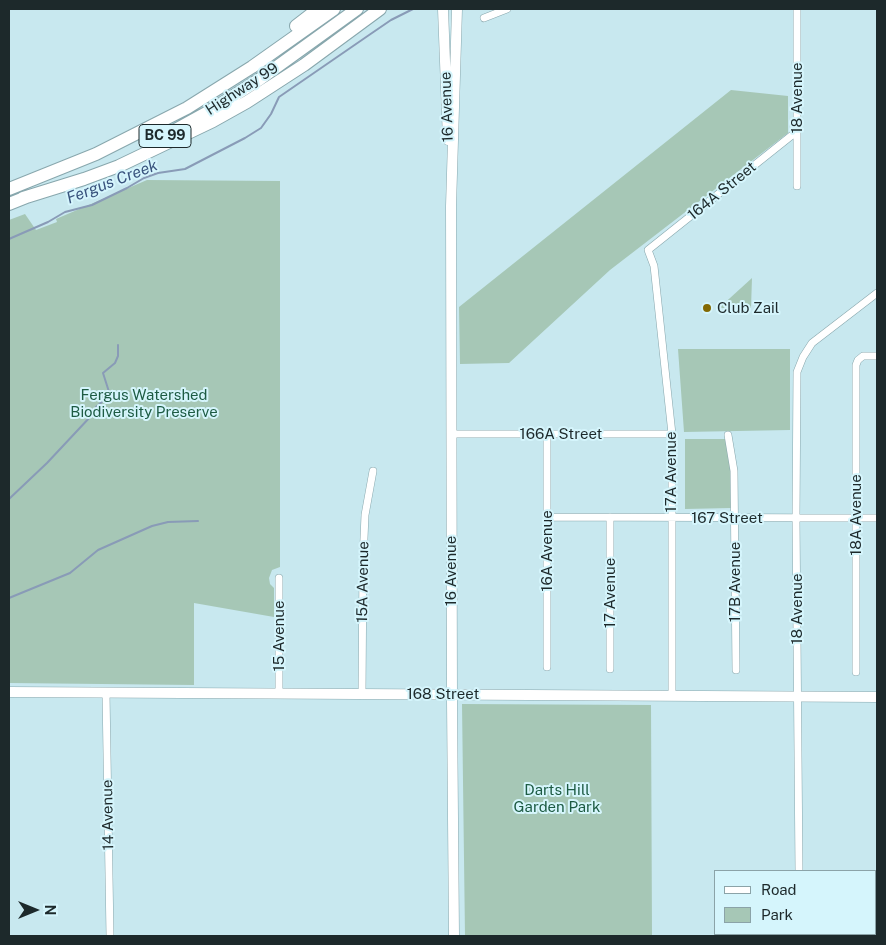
<!DOCTYPE html>
<style>
body{margin:0}
#map{position:relative;width:886px;height:945px;overflow:hidden;background:#c8e8ef;font-family:"Public Sans",sans-serif}
canvas{display:block}
.frame{position:absolute;inset:0;border:10px solid #1d292b;pointer-events:none}
.legend{position:absolute;left:714px;top:870px;width:162px;height:65px;box-sizing:border-box;background:#d5f5fc;border:1px solid #8ba3a8;margin:0;padding:6px 9px;list-style:none;font-size:15px;color:#1d292b}
.legend li{display:flex;align-items:center;gap:10px;height:25px}
.legend b{width:25px;border:1px solid #8ba3a8}
.north{position:absolute;left:10px;top:885px;width:50px;height:50px;-webkit-text-stroke:4px #d5f5fc;paint-order:stroke;rotate:90deg;font-size:14px;font-weight:700;line-height:20px;text-align:center;color:#1d292b}
.north::after{content:'';display:block;margin:auto;width:18px;height:22px;background:#1d292b;clip-path:polygon(50% 0,100% 100%,50% 72%,0 100%)}
</style>
<div id="map">
<canvas width="886" height="945"></canvas>
<div class="frame"></div>
<ul class="legend">
<li><b style="height:6px;background:#fff"></b>Road</li>
<li><b style="height:14px;background:#a6c7b6"></b>Park</li>
</ul>
<div class="north">N</div>
</div>
<script>
const context = document.querySelector('canvas').getContext('2d');
context.lineJoin = 'round';
function fillPath(path, color) { context.fillStyle = color; context.fill(path, 'evenodd'); }
const shape = rows => new Path2D(rows.map(r => 'M' + r).join(''));
function strokePath(path, color, width, dash) { context.strokeStyle = color; context.lineWidth = width; context.lineCap = dash ? 'butt' : 'round'; context.setLineDash(dash || []); context.stroke(path); }
function drawText(font, color, halo, rows, align = 'center') {
  context.font = font + ' "Public Sans",sans-serif'; context.lineWidth = 4; context.setLineDash([]); context.textBaseline = 'middle'; context.strokeStyle = halo; context.fillStyle = color; for (const [text, x, y, turn = 0] of rows) {
    context.save(); context.translate(x, y); context.rotate((+turn || 0) * Math.PI / 180); context.textAlign = isNaN(turn) ? turn : align; if (halo) context.strokeText(text, 0, 0); context.fillText(text, 0, 0); context.restore();
  }
}
fillPath(shape([
 [731,90,788,96,788,133,610,270,509,363,460,364,459,307],
 [147,180,280,181,280,567,272,570,269,578,270,584,274,588,274,617,194,603,194,685,9,683,9,220,25,214,36,230,57,222,56,219],
 [752,278,751,308,719,308],
 [678,349,790,349,790,430,684,432],
 [685,439,726,439,731,469,731,508,685,509],
 [462,704,651,705,652,936,465,936]
]), '#a6c7b6');
strokePath(shape([
 [761,9,790,9],
 [9,239,48,222,65,212,92,205,127,188,144,178,158,173,185,169,245,138,261,128,271,114,279,97,372,33,391,20,413,9],
 [9,499,47,463,91,416,96,407,110,395,103,373,115,363,118,356,118,345],
 [9,598,70,573,98,550,152,526,168,522,198,521]
]), '#899bb7', 2);
const street = shape([
 [484,18,507,9],
 [797,186,797,9],
 [451,434,672,434],
 [728,435,734,471,736,670],
 [547,517,877,518],
 [610,517,610,669],
 [279,578,279,694],
 [547,667,547,434],
 [856,672,856,365,858,360,863,356,877,356],
 [106,693,110,936],
 [362,694,363,561,365,515,373,471],
 [672,696,672,434,654,266,648,250,796,132],
 [799,871,796,518,797,372,803,357,812,343,877,293],
 [875,876,877,876],
 [800,934,800,936]
]);
const secondary = shape([
 [443,9,448,140],
 [9,692,877,697],
 [454,936,452,701,451,206,457,9]
]);
const highway = shape([
 [296,26,318,9],
 [170,133,210,111,260,79,357,9],
 [9,189,96,154,187,108,252,67,334,9],
 [23,198,84,179,119,166,213,121,247,102,304,65,380,9],
 [9,204,29,196]
]);
strokePath(street, '#88a7ad', 8);
strokePath(secondary, '#88a7ad', 11);
strokePath(highway, '#88a7ad', 14);
strokePath(street, '#fff', 7);
strokePath(secondary, '#fff', 10);
strokePath(highway, '#fff', 12);
for (const [x, y, r, color] of [
 [707,308,5,"#836903"]
]) { const dot = new Path2D(); dot.arc(x, y, r, 0, 2 * Math.PI); context.fillStyle = color; context.fill(dot); strokePath(dot, '#d5f5fc', 2); }
for (const [x, y, w] of [
 [165,136,52]
]) { const box = new Path2D(); box.roundRect(x - w / 2, y - 11.5, w, 23, 4); context.fillStyle = '#d5f5fc'; context.fill(box); strokePath(box, '#1d292b', 1); }
drawText('bold 14px', '#1d292b', null, [
 ["BC 99",165,136]
]);
drawText('15px', '#1d292b', '#d5f5fc', [
 ["Highway 99",242,89,-33],
 ["18 Avenue",797,98,-90],
 ["16 Avenue",447,107,-92],
 ["164A Street",722,191,-39],
 ["166A Street",561,434],
 ["17A Avenue",671,472,-90],
 ["18A Avenue",856,515,-90],
 ["167 Street",727,518],
 ["16A Avenue",547,551,-90],
 ["16 Avenue",451,571,-90],
 ["15A Avenue",363,582,-89],
 ["17B Avenue",735,582,-90],
 ["17 Avenue",610,593,-90],
 ["18 Avenue",797,609,-90],
 ["15 Avenue",279,636,-90],
 ["168 Street",443,694],
 ["14 Avenue",108,815,-91]
]);
drawText('15px', '#1d292b', '#d5f5fc', [
 ["Club Zail",717,308]
], 'left');
drawText('15px', '#1d5b43', '#d5f5fc', [
 ["Fergus Watershed",144,395],
 ["Biodiversity Preserve",144,412],
 ["Darts Hill",557,790],
 ["Garden Park",557,807]
]);
drawText('italic 16px', '#39537d', '#d5f5fc', [
 ["Fergus Creek",112,182,-21]
]);
</script>
